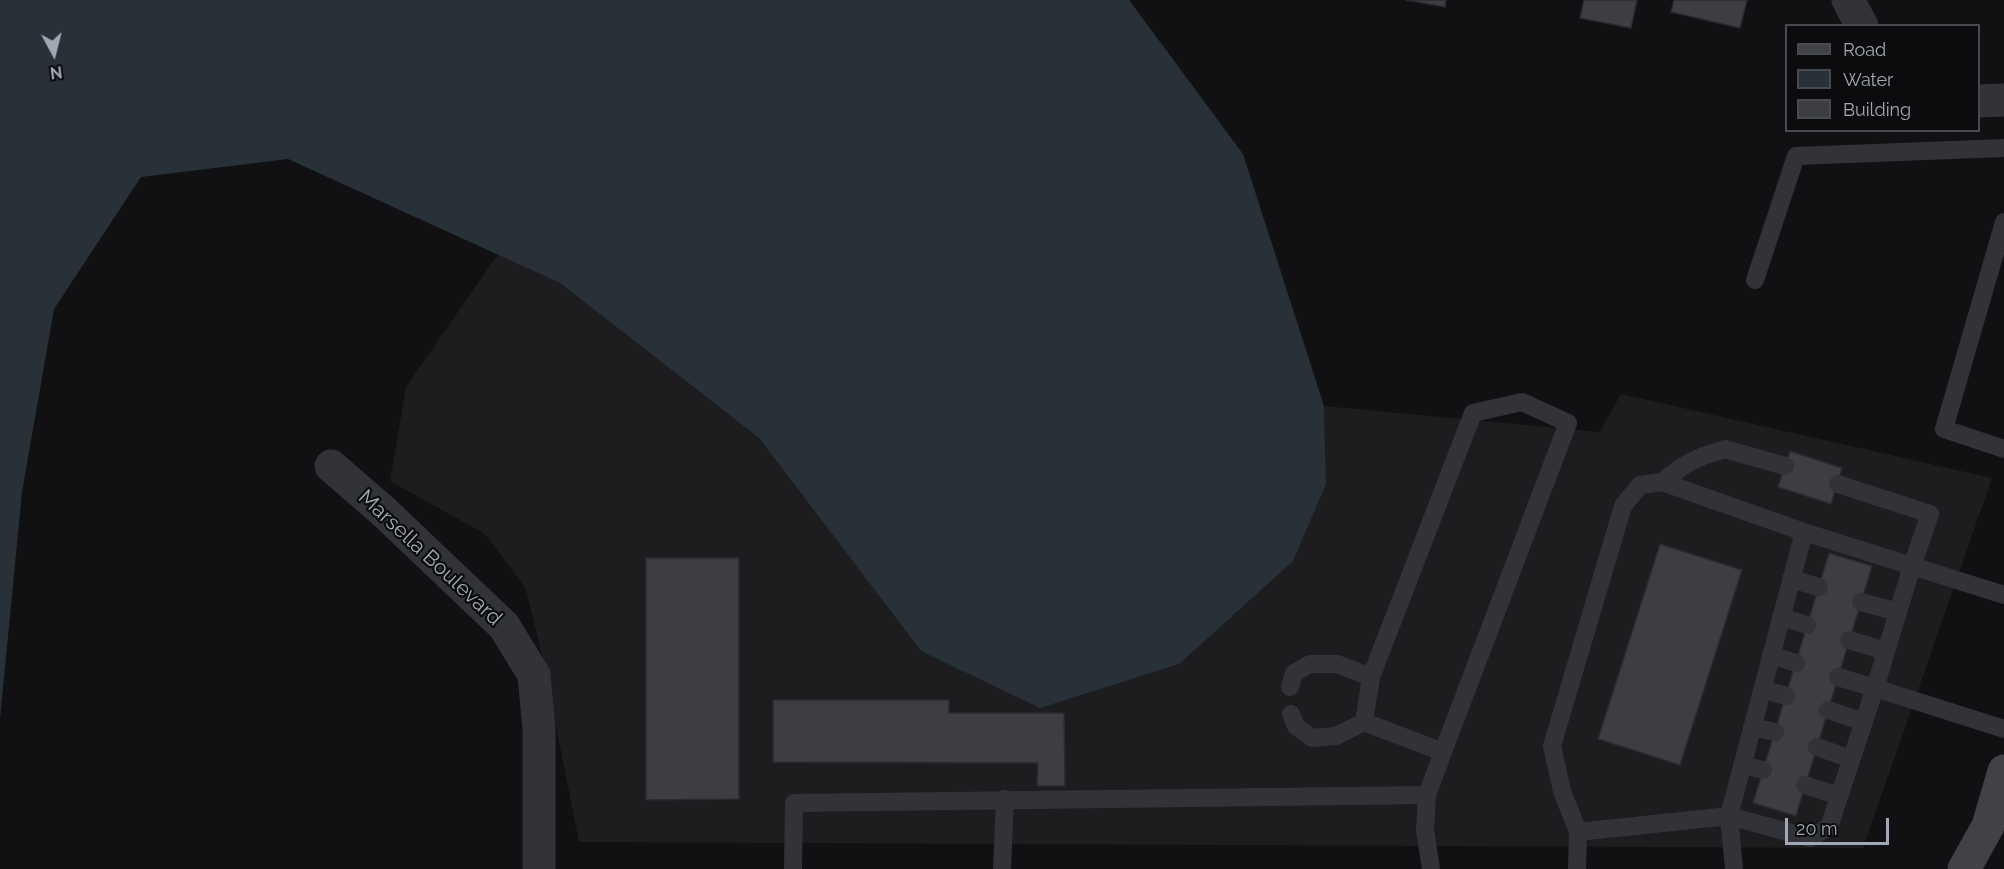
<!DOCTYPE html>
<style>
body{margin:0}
#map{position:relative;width:2004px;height:869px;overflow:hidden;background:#111113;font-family:Raleway,sans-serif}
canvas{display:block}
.legend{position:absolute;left:1785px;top:24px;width:195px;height:108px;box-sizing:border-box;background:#0c0c0e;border:2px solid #484a51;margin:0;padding:8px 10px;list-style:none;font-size:18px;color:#a1a8b5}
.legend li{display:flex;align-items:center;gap:12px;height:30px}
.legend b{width:30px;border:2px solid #484a51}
.north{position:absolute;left:24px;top:24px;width:60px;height:60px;-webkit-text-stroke:4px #0c0c0e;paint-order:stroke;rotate:173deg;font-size:16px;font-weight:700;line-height:24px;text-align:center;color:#a1a8b5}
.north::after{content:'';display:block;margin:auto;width:21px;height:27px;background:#a1a8b5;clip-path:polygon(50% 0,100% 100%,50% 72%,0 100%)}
.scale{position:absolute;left:1785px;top:818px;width:104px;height:27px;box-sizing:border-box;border:3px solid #a1a8b5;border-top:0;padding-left:8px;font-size:18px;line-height:21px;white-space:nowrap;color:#a1a8b5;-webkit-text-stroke:4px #0c0c0e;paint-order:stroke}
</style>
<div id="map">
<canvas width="2004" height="869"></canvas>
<ul class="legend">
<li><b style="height:8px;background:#404248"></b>Road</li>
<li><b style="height:16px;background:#273137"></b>Water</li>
<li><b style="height:16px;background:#3d3e43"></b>Building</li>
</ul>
<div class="north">N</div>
<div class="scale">20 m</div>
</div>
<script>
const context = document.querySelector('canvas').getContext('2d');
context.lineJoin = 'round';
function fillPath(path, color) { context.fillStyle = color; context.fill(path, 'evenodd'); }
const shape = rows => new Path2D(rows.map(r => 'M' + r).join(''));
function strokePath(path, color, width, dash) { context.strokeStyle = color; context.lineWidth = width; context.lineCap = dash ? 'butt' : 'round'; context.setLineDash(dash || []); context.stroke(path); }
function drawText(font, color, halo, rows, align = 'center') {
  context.font = font + ' Raleway,sans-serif'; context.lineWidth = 4.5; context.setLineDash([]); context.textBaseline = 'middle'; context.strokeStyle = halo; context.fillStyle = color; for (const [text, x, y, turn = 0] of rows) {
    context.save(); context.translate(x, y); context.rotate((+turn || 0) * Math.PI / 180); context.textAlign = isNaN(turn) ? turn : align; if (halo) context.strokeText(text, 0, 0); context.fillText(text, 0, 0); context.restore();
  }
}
fillPath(shape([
 [498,254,560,283,759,438,921,651,1326,484,1324,406,1600,432,1621,394,1992,478,1863,848,579,842,542,656,526,589,485,534,390,481,406,387]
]), '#1d1d20');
fillPath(shape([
 [0,0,1129,0,1243,154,1324,406,1326,484,1293,561,1179,664,1040,708,921,651,759,438,560,283,288,159,141,177,54,309,22,492,0,719]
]), '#273137');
const building = shape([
 [1406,0,1446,0,1445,7,1406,0],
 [1584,0,1637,0,1631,28,1580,18,1584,0],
 [1674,0,1747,0,1740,28,1671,12,1674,0],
 [1790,451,1842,468,1831,504,1778,487,1790,451],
 [1660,544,1742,570,1680,765,1598,739,1660,544],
 [1829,553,1872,566,1796,816,1753,803,1829,553],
 [646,558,739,558,739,799,646,800,646,558],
 [773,700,949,700,949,713,1064,713,1065,786,1037,786,1038,763,773,762,773,700]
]);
fillPath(building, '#3d3e43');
strokePath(building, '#2b2b2f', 1.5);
strokePath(shape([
 [2004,222,1944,429,2004,449],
 [1755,280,1796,156,2004,148],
 [1662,482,1683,466,1703,456,1725,449,1785,466],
 [1838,484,1930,514,1912,566,1875,688,1838,677],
 [1791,579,1819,587],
 [1861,602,1898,612],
 [1781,617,1807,625],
 [1849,640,1886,651],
 [1771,655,1796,663],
 [1290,687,1294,673,1310,664,1337,664,1371,677],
 [1762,689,1786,696],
 [1828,710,1864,722],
 [1291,714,1296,726,1312,738,1336,736,1364,722],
 [1752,727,1775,732],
 [1817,747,1851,759],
 [1742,765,1763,770],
 [1805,785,1839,796],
 [1427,795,1443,752,1568,423,1522,402,1473,413,1371,677,1364,722,1443,752],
 [1578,832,1729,816,1804,532],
 [793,869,794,803,1427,795,1425,830,1431,869],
 [1002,869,1005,799],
 [1577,869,1578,832,1562,791,1552,746,1623,506,1640,485,1662,482,1804,532,2004,595],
 [1734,869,1729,816,1810,838,1829,827,1875,688,2004,729]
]), '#323338', 18);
strokePath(shape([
 [1848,0,1862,26],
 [1978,101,2004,100],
 [331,466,383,511,504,626,534,675,539,729,539,869]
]), '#323338', 33);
strokePath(shape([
 [1964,869,1988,826,2004,771]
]), '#404248', 33);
drawText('21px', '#a1a8b5', '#0c0c0e', [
 ["Marsella Boulevard",430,558,43]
]);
</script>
